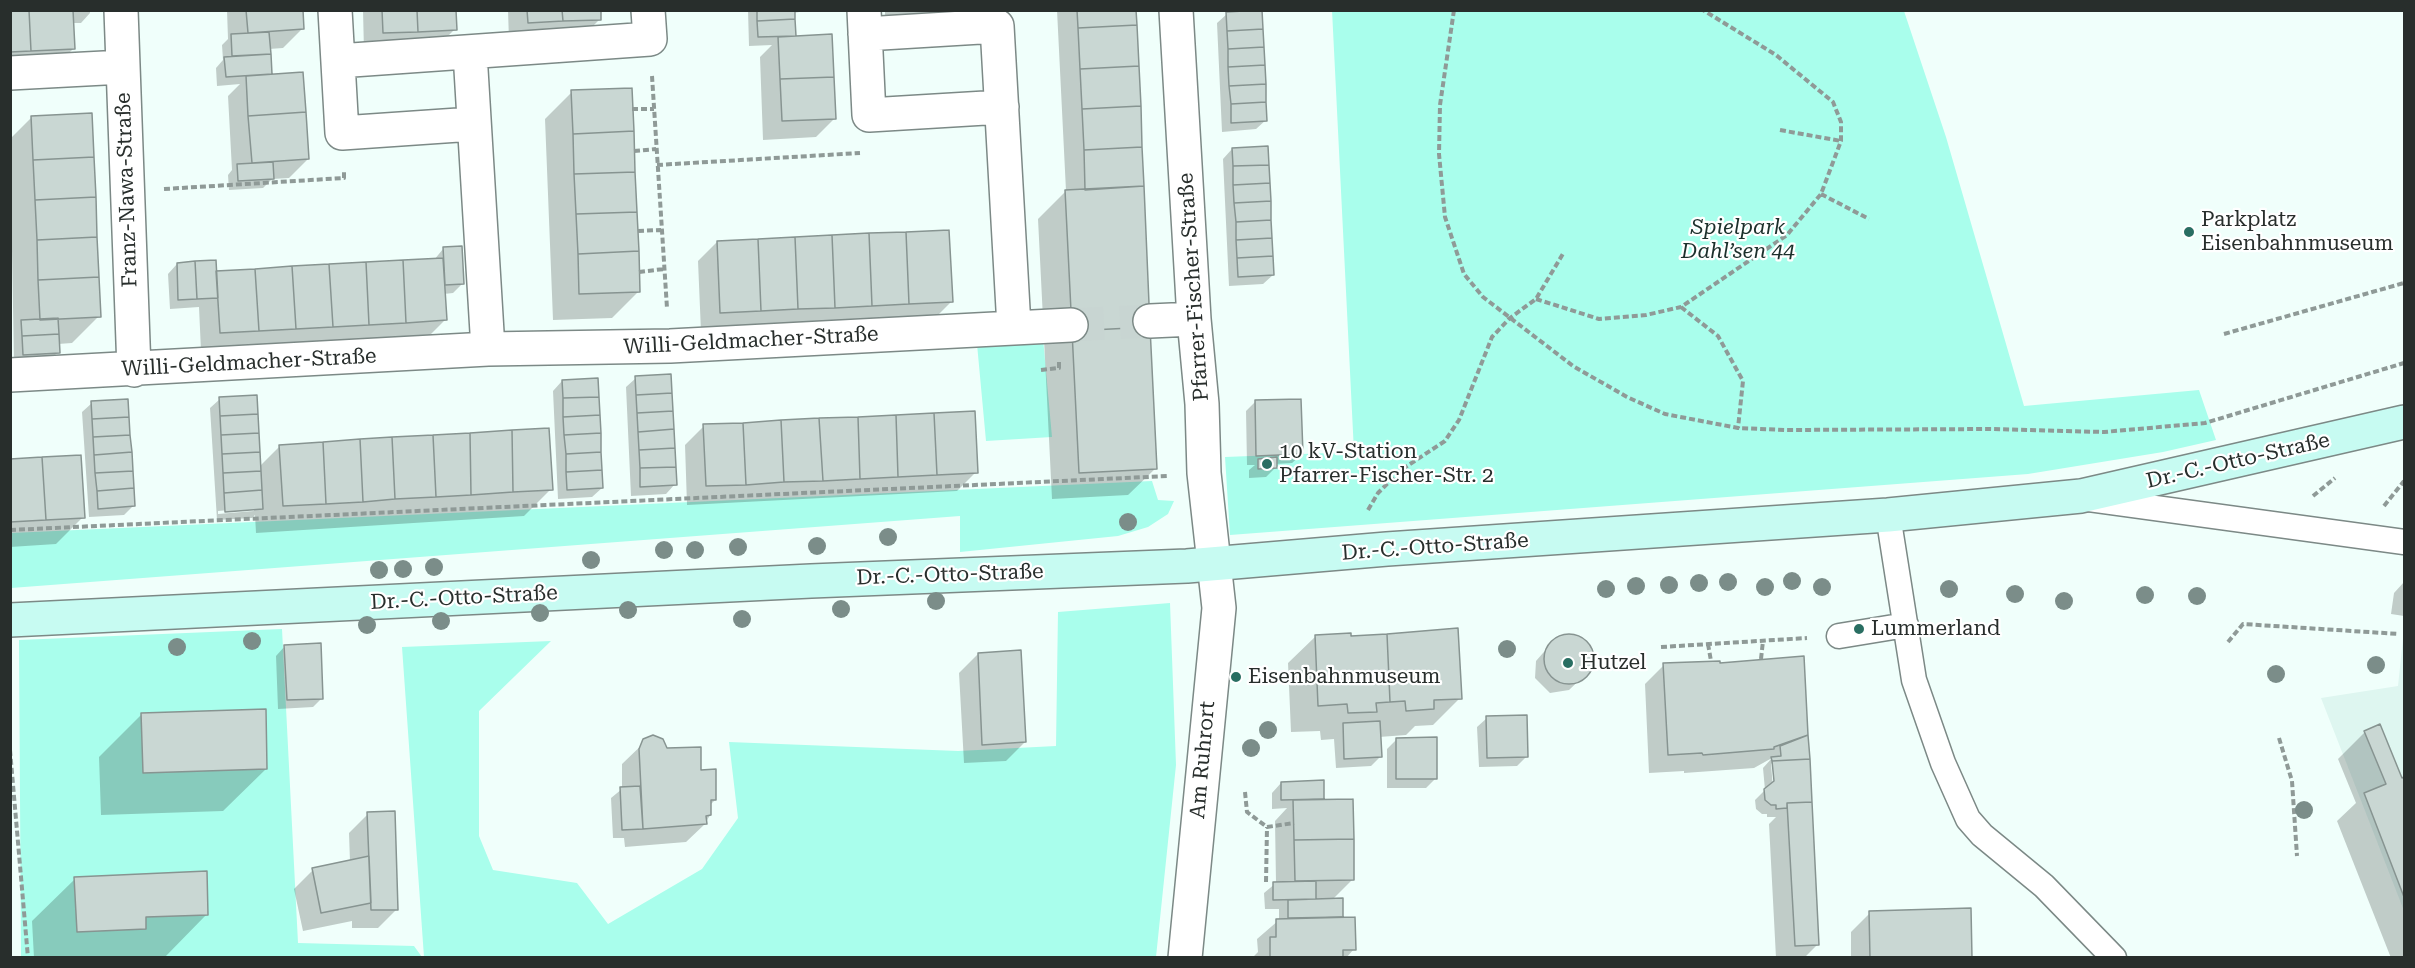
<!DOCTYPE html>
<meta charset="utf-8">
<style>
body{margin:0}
#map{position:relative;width:2415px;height:968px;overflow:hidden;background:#f0fffb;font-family:"Roboto Serif",serif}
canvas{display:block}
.frame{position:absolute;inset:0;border:12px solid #282e2c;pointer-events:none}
</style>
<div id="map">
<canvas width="2415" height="968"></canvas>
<div class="frame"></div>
</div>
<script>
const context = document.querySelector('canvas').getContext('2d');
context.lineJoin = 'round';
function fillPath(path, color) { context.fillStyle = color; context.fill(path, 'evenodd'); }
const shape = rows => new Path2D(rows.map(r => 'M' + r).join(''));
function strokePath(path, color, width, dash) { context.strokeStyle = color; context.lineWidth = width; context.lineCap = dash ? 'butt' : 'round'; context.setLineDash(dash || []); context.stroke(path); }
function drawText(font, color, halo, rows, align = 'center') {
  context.font = font + ' "Roboto Serif",serif'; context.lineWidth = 4.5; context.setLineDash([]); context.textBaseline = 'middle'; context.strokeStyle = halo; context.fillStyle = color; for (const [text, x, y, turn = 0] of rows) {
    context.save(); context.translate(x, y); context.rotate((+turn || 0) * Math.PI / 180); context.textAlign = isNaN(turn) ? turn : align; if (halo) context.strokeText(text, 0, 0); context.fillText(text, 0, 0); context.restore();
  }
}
fillPath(shape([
 [2404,629,2404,911,2321,698,2398,686]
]), '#def6f0');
fillPath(shape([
 [1332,10,1904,11,1946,137,2024,406,2199,390,2216,440,2163,452,2028,474,1230,535,1225,457,1354,452],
 [1043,338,1052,437,986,441,977,344],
 [1152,481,1158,500,1174,501,1168,514,1148,527,1118,536,960,552,960,516,11,588,11,533],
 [1170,603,1176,765,1156,957,424,957,402,647,551,641,479,711,479,836,493,870,577,883,608,924,702,869,738,818,729,742,958,751,1056,746,1058,612],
 [282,629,298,943,414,946,422,957,21,957,19,640]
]), '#a9feec');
fillPath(shape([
 [10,10,90,10,90,13,81,23,72,23,74,48,55,67,10,69],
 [227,10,301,10,302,29,283,48,269,49,270,73,268,76,308,159,289,178,272,179,263,188,229,190,228,175,232,170,228,96,240,84,217,86,216,68,223,60,222,45,228,39],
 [363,10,455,10,455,29,436,48,364,52],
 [508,10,599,10,600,19,581,38,509,41],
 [748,10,812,10,793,13,794,35,792,37,835,118,816,137,763,140,760,57,772,45,749,46],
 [885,10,969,10,957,22,885,25],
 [1057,10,1134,10,1156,468,1128,495,1052,499,1038,219,1066,191],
 [1227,14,1266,120,1256,129,1222,132,1217,23],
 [572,92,639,291,612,318,553,320,545,119],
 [32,117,99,316,72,343,58,344,58,352,49,361,14,363,10,139],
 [1232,149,1273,275,1263,284,1229,286,1223,159],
 [717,242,951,302,932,321,701,332,698,261],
 [443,249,463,283,453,293,444,294,445,320,426,339,201,351,199,307,170,309,168,274,177,264,215,272,434,260],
 [636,378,675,484,666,494,631,496,626,387],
 [562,381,602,488,592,497,558,499,553,391],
 [220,399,259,467,280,446,551,489,524,516,256,533,255,515,252,518,217,520,210,408],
 [254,508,254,511,218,514,218,511],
 [1255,402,1302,454,1292,463,1275,464,1276,467,1266,477,1249,478,1249,470,1255,465,1247,465,1246,411],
 [92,403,133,506,124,515,89,517,82,412],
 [704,426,976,472,957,491,687,505,685,445],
 [10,461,83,517,56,544,10,547],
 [2404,582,2404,616,2391,614,2394,593],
 [1316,636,1460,698,1433,725,1415,726,1406,735,1379,737,1381,756,1371,766,1336,768,1334,739,1321,740,1320,731,1291,732,1288,663],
 [1575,636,1592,651,1591,669,1569,690,1550,693,1535,678,1536,661,1556,638],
 [285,646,322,698,313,707,278,709,276,656],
 [978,654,1025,742,1006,761,964,763,959,673],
 [1803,658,1818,944,1804,958,1776,958,1769,824,1776,817,1767,817,1767,814,1762,814,1756,809,1755,800,1765,790,1763,768,1772,758,1754,768,1684,773,1684,771,1649,773,1645,684,1664,665,1718,665],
 [1773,762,1776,788,1773,788,1771,764],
 [141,715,266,769,223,811,101,815,99,757],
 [1487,718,1527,756,1517,766,1479,767,1477,727],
 [2365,732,2401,780,2404,779,2404,958,2391,958,2337,821,2356,803,2338,759],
 [649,738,700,771,715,800,710,805,710,815,705,824,686,842,625,847,624,838,613,838,611,798,622,789,622,764],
 [1396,740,1436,778,1426,788,1387,788,1387,749],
 [1281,783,1323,798,1320,801,1353,879,1332,900,1354,949,1346,958,1252,958,1258,952,1257,939,1279,920,1279,909,1265,909,1264,893,1276,883,1275,821,1287,808,1272,809,1272,793],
 [368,814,397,909,378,928,352,928,352,921,303,931,294,889,313,870,350,862,349,833],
 [75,879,207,914,165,957,34,958,32,921],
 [1870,913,1970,958,1851,958,1851,932]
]), '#0003');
const building = shape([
 [10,10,29,10,31,51,10,52,10,10],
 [29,10,73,10,75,49,31,51,29,10],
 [246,10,303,10,304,29,248,33,246,10],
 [382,10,417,10,418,32,383,33,382,10],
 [417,10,456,10,457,30,418,32,417,10],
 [527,10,562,10,563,21,528,23,527,10],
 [562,10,601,10,601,20,563,21,562,10],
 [757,10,795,10,795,19,757,21,757,10],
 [1077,10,1136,10,1137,25,1078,28,1077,10],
 [1262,10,1263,29,1227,31,1226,12,1262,10],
 [795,19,796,36,758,37,757,21,795,19],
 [1137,25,1139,66,1080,69,1078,28,1137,25],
 [1263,29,1264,47,1228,49,1227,31,1263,29],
 [269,32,271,54,232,56,231,34,269,32],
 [832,34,834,77,780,79,778,37,832,34],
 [1264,47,1265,65,1228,67,1228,49,1264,47],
 [271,54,272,74,226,77,224,57,271,54],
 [1265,65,1266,84,1229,86,1228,67,1265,65],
 [1139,66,1141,106,1082,109,1080,69,1139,66],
 [303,72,306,112,248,116,246,76,303,72],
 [834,77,836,119,782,121,780,79,834,77],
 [1266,84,1266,102,1231,104,1229,86,1266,84],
 [632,88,634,131,573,134,571,90,632,88],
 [1266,102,1267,121,1231,123,1231,104,1266,102],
 [1141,106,1142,147,1084,150,1082,109,1141,106],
 [306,112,309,159,252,163,248,116,306,112],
 [92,113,94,157,33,160,31,116,92,113],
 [634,131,635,172,574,174,573,134,634,131],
 [1268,146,1269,165,1233,166,1232,148,1268,146],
 [1142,147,1144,186,1085,190,1084,150,1142,147],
 [94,157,96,197,35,200,33,160,94,157],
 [273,162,274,179,238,181,237,164,273,162],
 [1269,165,1270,183,1233,185,1233,166,1269,165],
 [635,172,637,212,576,214,574,174,635,172],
 [1270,183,1271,201,1234,203,1233,185,1270,183],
 [1144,186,1150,327,1072,331,1065,190,1144,186],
 [96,197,97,237,37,240,35,200,96,197],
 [1271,201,1271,220,1236,222,1234,203,1271,201],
 [637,212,639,251,578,254,576,214,637,212],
 [1271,220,1272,238,1236,240,1236,222,1271,220],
 [949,230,953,302,909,304,906,232,949,230],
 [906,232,909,304,872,306,869,233,906,232],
 [869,233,872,306,835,308,832,235,869,233],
 [832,235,835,308,798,309,795,237,832,235],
 [97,237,99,277,38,280,37,240,97,237],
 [795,237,798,309,761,311,758,239,795,237],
 [1272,238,1273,256,1237,258,1236,240,1272,238],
 [758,239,761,311,720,313,717,241,758,239],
 [462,246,464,284,445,285,443,247,462,246],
 [639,251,640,292,579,294,578,254,639,251],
 [1273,256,1274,275,1238,277,1237,258,1273,256],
 [443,258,447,320,406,323,403,260,443,258],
 [216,260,218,298,197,299,195,261,216,260],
 [403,260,406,323,369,325,366,262,403,260],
 [195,261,197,299,178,300,177,263,195,261],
 [366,262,369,325,333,327,329,264,366,262],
 [329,264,333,327,296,329,292,266,329,264],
 [292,266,296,329,259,331,255,269,292,266],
 [255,269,259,331,220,333,216,271,255,269],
 [99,277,101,317,40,320,38,280,99,277],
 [58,318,59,334,22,336,21,320,58,318],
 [1150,327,1157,469,1079,473,1072,331,1150,327],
 [59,334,60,353,23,355,22,336,59,334],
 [671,374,672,393,636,395,635,376,671,374],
 [598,378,599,397,563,398,562,380,598,378],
 [672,393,673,411,637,413,636,395,672,393],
 [257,395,258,414,220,416,219,397,257,395],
 [599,397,600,415,563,417,563,398,599,397],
 [128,399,129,417,92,419,91,401,128,399],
 [1301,399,1303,454,1256,456,1255,400,1301,399],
 [673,411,674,429,638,432,637,413,673,411],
 [975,411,978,473,937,475,934,413,975,411],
 [934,413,937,475,898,477,896,415,934,413],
 [258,414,259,433,221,435,220,416,258,414],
 [600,415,601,433,564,435,563,417,600,415],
 [896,415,898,477,860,479,858,417,896,415],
 [129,417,130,435,93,437,92,419,129,417],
 [858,417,860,479,823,481,819,418,858,417],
 [819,418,823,481,784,482,781,420,819,418],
 [781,420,784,482,746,485,743,423,781,420],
 [743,423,746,485,706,486,703,424,743,423],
 [549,428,553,490,513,492,512,430,549,428],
 [674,429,675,448,639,450,638,432,674,429],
 [512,430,513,492,471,495,470,433,512,430],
 [259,433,260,452,222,454,221,435,259,433],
 [470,433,471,495,436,497,433,435,470,433],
 [601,433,601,452,566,454,564,435,601,433],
 [130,435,132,452,94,455,93,437,130,435],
 [433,435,436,497,395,499,392,437,433,435],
 [392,437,395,499,363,502,360,439,392,437],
 [360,439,363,502,326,504,323,442,360,439],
 [323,442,326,504,283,506,279,445,323,442],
 [675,448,676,467,640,468,639,450,675,448],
 [132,452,133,471,95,473,94,455,132,452],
 [260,452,261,471,223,473,222,454,260,452],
 [601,452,602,470,566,472,566,454,601,452],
 [81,455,85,518,46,520,42,457,81,455],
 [42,457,46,520,10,522,10,459,42,457],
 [1277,457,1277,468,1258,469,1258,459,1277,457],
 [676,467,677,485,640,487,640,468,676,467],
 [602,470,603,488,567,490,566,472,602,470],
 [133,471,134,488,97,491,95,473,133,471],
 [261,471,262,490,224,493,223,473,261,471],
 [134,488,135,506,98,509,97,491,134,488],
 [262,490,263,509,225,512,224,493,262,490],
 [1458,628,1462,699,1434,700,1434,709,1406,711,1405,701,1390,702,1387,634,1458,628],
 [1351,633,1351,636,1387,634,1390,702,1376,703,1377,712,1348,713,1347,704,1318,706,1315,635,1351,633],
 '1544 659a25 25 0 1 1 50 0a25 25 0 1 1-50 0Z',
 [321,643,323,699,287,700,284,645,321,643],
 [1021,650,1026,742,982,745,978,653,1021,650],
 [1804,656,1808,735,1774,747,1774,749,1703,755,1702,753,1668,755,1663,663,1720,661,1720,663,1804,656],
 [266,709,267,769,143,773,141,713,266,709],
 [1527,715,1528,757,1487,758,1486,716,1527,715],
 [1380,721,1382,757,1344,759,1343,723,1380,721],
 [2380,724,2402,778,2404,777,2404,897,2364,793,2386,784,2364,731,2380,724],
 [653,735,663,739,667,748,701,747,701,770,716,769,716,800,711,800,711,815,706,816,707,824,643,829,639,749,643,739,653,735],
 [1808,735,1810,759,1772,761,1771,757,1781,756,1780,746,1808,735],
 [1437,737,1437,779,1396,779,1396,738,1437,737],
 [1810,759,1812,802,1787,803,1787,808,1776,809,1776,805,1771,805,1765,800,1764,789,1774,781,1772,761,1810,759],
 [1324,780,1324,799,1281,800,1281,782,1324,780],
 [640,786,643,829,622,830,620,787,640,786],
 [1353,799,1354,839,1294,840,1293,800,1353,799],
 [1812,802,1819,945,1795,946,1787,803,1812,802],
 [395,811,398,910,371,910,367,812,395,811],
 [1354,839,1354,880,1295,881,1294,840,1354,839],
 [369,856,371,903,321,913,312,868,369,856],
 [207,871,208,915,146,917,146,929,77,932,74,877,207,871],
 [1316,881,1316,899,1273,900,1273,882,1316,881],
 [1343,898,1343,917,1288,918,1288,900,1343,898],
 [1971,908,1972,958,1870,958,1869,911,1971,908],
 [1355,917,1356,950,1343,950,1343,958,1270,958,1270,937,1276,937,1276,919,1355,917]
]);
fillPath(building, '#c9d7d3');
strokePath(building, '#879491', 1.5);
strokePath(shape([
 [1071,325,1150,321]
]), '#c8d5d2', 33, [33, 16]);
const lane = shape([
 [2089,499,2404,542],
 [1888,515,1914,680,1943,763,1968,819,1982,835,2044,886,2114,958],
 [1839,636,1906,625]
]);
const street = shape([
 [121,10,134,370],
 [335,10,342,133,473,124],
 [864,10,869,115,1002,107],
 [1176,10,1194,319,1202,404,1204,473,1219,608,1185,958],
 [865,34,997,26,1014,327],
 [470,53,488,349],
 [338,61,650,39,648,10],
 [10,73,123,67],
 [1150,321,1194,319],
 [10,375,488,349,670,346,1071,325]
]);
const secondary = shape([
 [10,620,811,581,1187,566,1387,549,1888,515,2081,496,2404,422]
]);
strokePath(lane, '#7c8986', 27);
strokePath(street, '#7c8986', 36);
strokePath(secondary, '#7c8986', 36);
strokePath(shape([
 [1454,10,1440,105,1439,154,1445,217,1464,274,1483,297,1573,366,1627,397,1665,414,1738,428,1786,430,1990,429,2104,432,2205,423,2404,363],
 [652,76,667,308],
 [632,109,654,109],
 [1780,130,1841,141],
 [634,151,656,149],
 [657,165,860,153],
 [164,189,344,178,344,171],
 [1821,194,1869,219],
 [638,231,661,230],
 [639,272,664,269],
 [1536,299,1599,319,1646,315,1681,307,1787,235,1821,194,1841,141,1841,122,1833,102,1776,55,1703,10],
 [1681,307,1718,336,1743,381,1738,428],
 [2224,334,2404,283],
 [1041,370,1059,368,1059,362],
 [2313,496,2335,478],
 [2384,506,2404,481],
 [1368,510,1378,493,1401,470,1445,441,1459,420,1492,337,1510,318,1536,299,1564,252],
 [10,530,1168,476],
 [2228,642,2243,624,2399,634],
 [1708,644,1711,661],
 [1661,647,1807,638],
 [1761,659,1763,641],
 [2279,738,2292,781,2297,856],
 [10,750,28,958],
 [1245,792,1247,812,1267,827,1294,823],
 [1266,882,1267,827]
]), '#8f9a97', 4, [6, 3]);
strokePath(lane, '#fff', 24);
strokePath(street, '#fff', 33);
strokePath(secondary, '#c7fbf2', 33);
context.fillStyle = '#7b8d89';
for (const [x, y] of [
 [1128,522],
 [888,537],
 [817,546],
 [738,547],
 [664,550],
 [695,550],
 [591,560],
 [434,567],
 [403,569],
 [379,570],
 [1792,581],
 [1728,582],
 [1699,583],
 [1669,585],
 [1636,586],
 [1765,587],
 [1822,587],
 [1606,589],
 [1949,589],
 [2015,594],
 [2145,595],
 [2197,596],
 [936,601],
 [2064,601],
 [841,609],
 [628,610],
 [540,613],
 [742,619],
 [441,621],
 [367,625],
 [252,641],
 [177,647],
 [1507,649],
 [2376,665],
 [2276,674],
 [1268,730],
 [1251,748],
 [2304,810]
]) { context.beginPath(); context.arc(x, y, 9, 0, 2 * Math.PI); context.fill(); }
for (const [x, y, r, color] of [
 [2189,232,6,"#296e62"],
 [1267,464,6,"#296e62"],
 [1859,629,6,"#296e62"],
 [1568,663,6,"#296e62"],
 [1236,677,6,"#296e62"]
]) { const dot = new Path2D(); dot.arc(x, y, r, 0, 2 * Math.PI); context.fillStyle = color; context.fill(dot); strokePath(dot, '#fff', 2); }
drawText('21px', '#282e2c', '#fff', [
 ["Franz-Nawa-Straße",127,190,-92],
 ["Pfarrer-Fischer-Straße",1194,287,-94],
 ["Willi-Geldmacher-Straße",751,341,-3],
 ["Willi-Geldmacher-Straße",249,363,-3],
 ["Dr.-C.-Otto-Straße",2238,461,-13],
 ["Dr.-C.-Otto-Straße",1435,547,-4],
 ["Dr.-C.-Otto-Straße",950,575,-2],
 ["Dr.-C.-Otto-Straße",464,598,-3],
 ["Am Ruhrort",1203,760,-85]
]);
drawText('21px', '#282e2c', '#fff', [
 ["Parkplatz",2201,220],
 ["Eisenbahnmuseum",2201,244],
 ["10 kV-Station",1279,452],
 ["Pfarrer-Fischer-Str. 2",1279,476],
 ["Lummerland",1871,629],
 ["Hutzel",1580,663],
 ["Eisenbahnmuseum",1248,677]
], 'left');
drawText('italic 21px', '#1c302c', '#fff', [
 ["Spielpark",1738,228],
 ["Dahl’sen 44",1738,252]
]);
</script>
